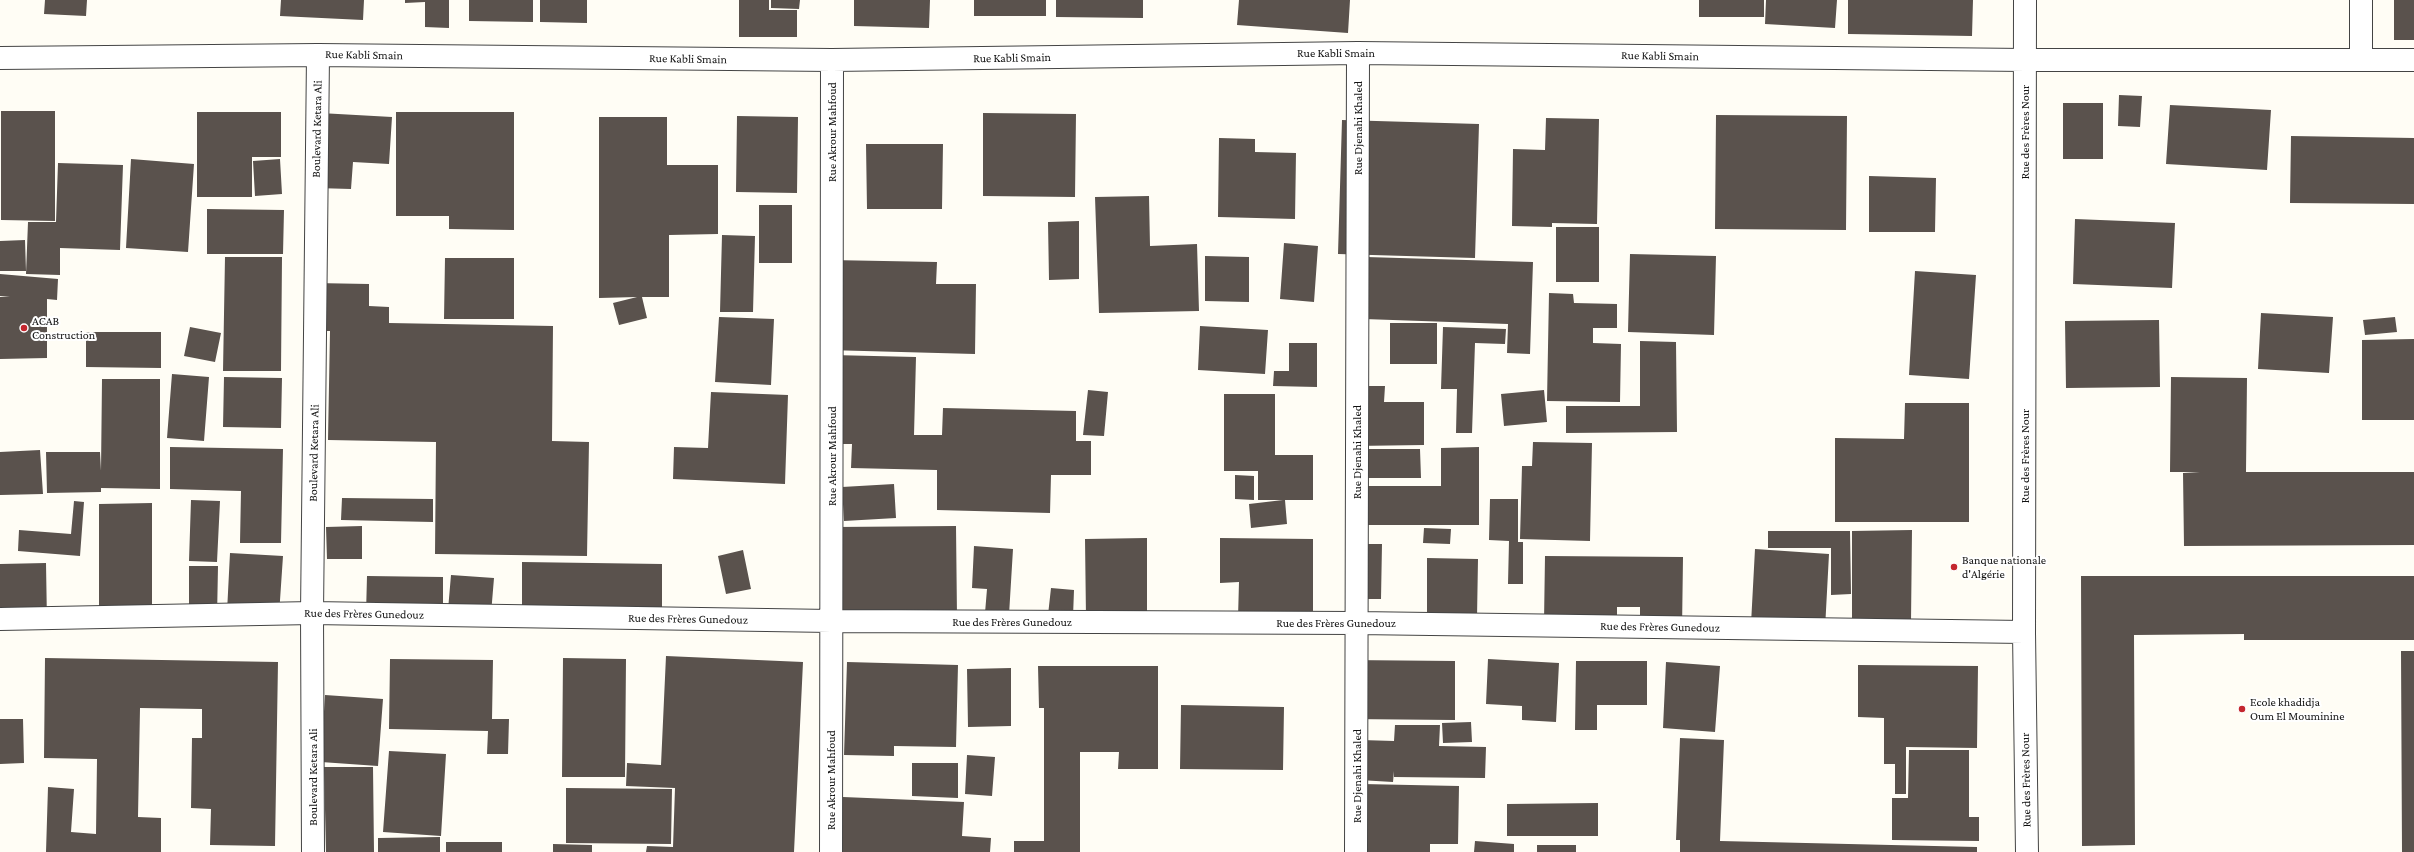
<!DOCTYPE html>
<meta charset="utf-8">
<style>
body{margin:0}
canvas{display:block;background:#fffdf5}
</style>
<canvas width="2414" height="852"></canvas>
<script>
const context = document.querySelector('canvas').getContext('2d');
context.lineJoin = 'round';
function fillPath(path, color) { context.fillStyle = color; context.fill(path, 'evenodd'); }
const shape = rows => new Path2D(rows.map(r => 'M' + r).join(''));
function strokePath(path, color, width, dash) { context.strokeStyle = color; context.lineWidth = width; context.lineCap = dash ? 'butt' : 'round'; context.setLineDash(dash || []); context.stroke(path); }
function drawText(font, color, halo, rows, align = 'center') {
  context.font = font + ' "Crimson Pro",serif'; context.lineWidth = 4; context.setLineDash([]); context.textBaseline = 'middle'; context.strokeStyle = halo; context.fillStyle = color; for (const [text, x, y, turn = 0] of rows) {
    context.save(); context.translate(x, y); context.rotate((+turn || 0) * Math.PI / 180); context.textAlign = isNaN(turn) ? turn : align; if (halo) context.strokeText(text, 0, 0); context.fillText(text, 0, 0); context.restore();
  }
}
fillPath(shape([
 [45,0,87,0,86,16,44,14],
 [281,0,364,0,363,20,280,16],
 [405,0,449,0,449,28,425,27,425,2,405,3],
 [469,0,533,0,533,22,469,21],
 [540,0,587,0,587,23,540,22],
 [739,0,769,0,769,10,797,10,797,37,739,37],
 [771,0,800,0,799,9,771,8],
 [854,0,930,0,929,28,854,26],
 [974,0,1046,0,1046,16,974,16],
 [1056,0,1143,0,1143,18,1056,17],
 [1239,0,1350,0,1348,33,1237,25],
 [1699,0,1764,0,1764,17,1699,17],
 [1766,0,1837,0,1835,28,1765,24],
 [1848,0,1973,0,1972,36,1848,34],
 [2394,0,2414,0,2414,40,2394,40],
 [2119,95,2142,96,2140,127,2118,126],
 [2063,103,2103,103,2103,159,2063,159],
 [2170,105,2271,110,2267,170,2166,164],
 [1,111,55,111,55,221,1,220],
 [197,112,281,112,281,157,252,157,252,197,197,197],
 [396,112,514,112,514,230,449,229,449,216,396,216],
 [320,113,392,117,389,164,353,162,351,189,316,188],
 [983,113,1076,114,1075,197,983,196],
 [1716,115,1847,116,1846,230,1715,229],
 [737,116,798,117,797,193,736,192],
 [599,117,667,117,667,165,718,165,718,234,669,235,669,297,642,297,647,318,619,325,613,303,637,297,599,298],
 [1546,118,1599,119,1597,224,1552,223,1552,227,1512,226,1513,149,1545,150],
 [1342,120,1479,124,1475,258,1338,254],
 [2291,136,2414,138,2414,204,2290,203],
 [1219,138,1255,139,1255,152,1296,153,1295,219,1218,217],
 [866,144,943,144,942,209,867,209],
 [131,159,194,164,188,252,126,248],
 [280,159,282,194,255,196,253,161],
 [58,163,123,165,120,250,60,248,60,275,26,274,28,222,56,222],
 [1869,176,1936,178,1935,232,1869,232],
 [1149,196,1150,246,1197,244,1199,311,1099,313,1095,197],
 [759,205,792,205,792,263,759,263],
 [207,209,284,210,283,254,207,254],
 [2075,219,2175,223,2172,288,2073,284],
 [1079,221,1079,279,1049,280,1048,222],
 [1556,227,1599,227,1599,282,1556,282],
 [722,235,755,236,753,312,720,312],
 [25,240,26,271,0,271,0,241],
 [1284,243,1318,246,1314,302,1280,299],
 [1630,254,1716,256,1714,335,1628,332],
 [1205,256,1249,257,1249,302,1205,301],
 [225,257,282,257,281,371,223,371],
 [1366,257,1533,262,1530,354,1507,353,1508,324,1364,319],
 [445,258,514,258,514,319,444,319],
 [830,260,937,262,936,284,976,284,975,354,827,350],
 [1915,271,1976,275,1969,379,1909,375],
 [0,274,58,279,57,300,47,299,47,358,0,359,0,297,10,296,0,296],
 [314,283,369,284,369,306,389,307,389,323,553,326,552,441,589,442,587,556,435,554,436,442,328,440,330,331,314,331],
 [1549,293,1573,294,1574,303,1617,304,1617,328,1593,328,1593,343,1621,344,1620,402,1547,401],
 [2261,313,2333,317,2329,373,2258,369],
 [719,317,774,319,771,385,715,382],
 [2395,317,2397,332,2365,335,2363,320],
 [2159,320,2160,387,2066,388,2065,321],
 [1390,323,1437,323,1437,364,1390,364],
 [1200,326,1268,330,1265,374,1198,370],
 [190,327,221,333,215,362,184,356],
 [1443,327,1506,329,1505,344,1475,343,1472,433,1456,433,1457,389,1441,389],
 [86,332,161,332,161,368,86,367],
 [2414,339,2414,420,2362,420,2362,340],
 [1640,341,1676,342,1677,432,1566,433,1566,406,1640,406],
 [1289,343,1317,343,1317,387,1273,386,1274,371,1289,371],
 [832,355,916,357,914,435,942,435,943,408,1076,411,1076,441,1091,441,1091,475,1051,475,1050,513,937,510,937,470,851,468,852,444,829,444],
 [172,374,209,377,204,441,167,438],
 [224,377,282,378,281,428,223,427],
 [2171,377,2247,378,2246,472,2414,472,2414,545,2184,546,2183,473,2200,472,2170,472],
 [102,379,160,379,160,489,101,488,101,492,47,493,46,452,100,452,101,471],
 [1353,386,1385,386,1384,402,1424,402,1424,445,1354,446],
 [1088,390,1108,392,1104,436,1083,435],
 [1544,390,1547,422,1504,426,1501,394],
 [711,392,788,395,785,484,673,479,674,447,708,448],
 [1224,394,1275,394,1275,455,1313,455,1313,500,1285,500,1287,524,1251,528,1249,504,1283,500,1258,500,1258,471,1224,471],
 [1905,403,1969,403,1969,522,1835,522,1835,438,1904,439],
 [1533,442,1592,443,1590,541,1520,539,1522,466,1532,466],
 [170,447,283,449,281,543,240,543,241,491,170,489],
 [1479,447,1479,525,1353,525,1353,486,1441,486,1441,448],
 [1366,449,1420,449,1421,478,1366,478],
 [40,450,43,494,0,495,0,452],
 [1235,475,1254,476,1254,500,1235,499],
 [894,484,896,518,844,521,842,487],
 [342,498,433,499,433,522,341,520],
 [1490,499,1518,499,1518,542,1523,542,1523,584,1508,584,1509,541,1489,540],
 [191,500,220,501,217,562,189,561],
 [74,501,84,502,80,556,18,551,19,530,71,534],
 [152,503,152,613,99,613,99,504],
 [362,526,362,559,327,559,326,527],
 [956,526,957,617,837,618,836,527],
 [1424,528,1451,529,1450,544,1423,543],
 [1912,530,1911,622,1852,622,1852,531],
 [1768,531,1850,531,1851,594,1831,595,1831,548,1768,548],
 [1147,538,1147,618,1086,618,1085,539],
 [1220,538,1313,539,1313,618,1238,618,1239,582,1220,583],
 [1361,544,1382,544,1381,599,1360,599],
 [974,546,1013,549,1009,615,985,613,987,589,972,588],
 [1755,549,1829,554,1825,629,1751,624],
 [743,550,751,589,726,594,718,556],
 [230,553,283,556,279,615,227,612],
 [1545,556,1683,557,1682,630,1640,630,1640,607,1617,607,1617,623,1544,622],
 [1427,558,1478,559,1477,618,1427,617],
 [522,562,662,564,662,615,522,613],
 [46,563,47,623,0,623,0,564],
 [189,566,218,566,217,618,189,618],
 [451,575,494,578,491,614,448,610],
 [367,576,443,577,443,616,366,614],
 [2081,576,2414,576,2414,640,2244,640,2244,634,2134,635,2135,845,2082,846],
 [1051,588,1074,590,1073,617,1048,615],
 [2401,651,2414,651,2414,852,2402,852],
 [666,656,803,662,794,852,646,852,647,846,673,847,675,788,626,786,627,763,661,765],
 [45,658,278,662,275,846,210,845,211,809,191,808,192,738,202,738,202,709,140,708,138,817,161,818,161,852,46,852,48,787,74,789,71,832,96,834,97,759,44,758],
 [563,658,626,659,625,777,562,777],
 [390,659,493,660,492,719,509,719,508,754,487,754,488,731,389,729],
 [1488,659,1559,663,1556,722,1522,720,1522,706,1486,704],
 [1348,660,1455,661,1455,720,1348,719],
 [1576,661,1647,661,1647,705,1597,705,1597,730,1575,730],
 [847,662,958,665,956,747,894,746,894,756,844,755],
 [1666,662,1720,666,1715,732,1663,728],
 [1858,665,1978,666,1977,748,1906,747,1906,794,1895,794,1895,764,1884,764,1884,718,1858,717],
 [1038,666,1158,666,1158,769,1118,769,1119,752,1080,752,1080,852,1014,852,1014,841,1044,841,1044,708,1039,708],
 [1011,668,1011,726,968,727,967,669],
 [325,695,383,699,378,766,321,762],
 [1181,705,1284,707,1283,770,1180,769],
 [0,719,23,719,24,763,0,764],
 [1471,722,1472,742,1443,743,1442,723],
 [1395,725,1440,725,1439,746,1486,747,1485,778,1394,777,1394,771,1393,782,1359,780,1361,740,1394,741],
 [1680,738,1724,740,1720,841,1977,847,1977,852,1680,852,1680,840,1676,840],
 [1909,750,1969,750,1969,817,1979,817,1979,841,1892,840,1892,798,1908,798],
 [389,751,446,754,441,836,383,832],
 [967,755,995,757,992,796,965,794],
 [912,763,958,763,958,798,912,796],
 [324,767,373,767,374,852,326,852],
 [1362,784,1459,786,1458,844,1430,844,1430,852,1361,852],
 [566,788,672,789,671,844,566,843],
 [843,797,964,802,962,836,991,838,990,852,840,852],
 [1598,803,1598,836,1507,836,1507,804],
 [440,837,440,852,378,852,378,838],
 [1475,841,1514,844,1514,852,1474,852],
 [446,842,502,842,502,852,446,852],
 [553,844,592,845,592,852,553,852],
 [1537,845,1576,845,1576,852,1537,852]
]), '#5a524d');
const minor = shape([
 [2025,0,2024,632,2027,852],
 [0,58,318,55,832,60,1358,53,2025,60,2414,60],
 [2361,60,2361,0],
 [0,619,312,613,831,621,1357,623,2024,632],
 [313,852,312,613,318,55],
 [831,852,832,60],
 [1356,852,1358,53]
]);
strokePath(minor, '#444', 24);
strokePath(minor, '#fff', 22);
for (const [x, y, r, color] of [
 [24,328,4,"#c4262e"],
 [1954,567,4,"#c4262e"],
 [2242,709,4,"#c4262e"]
]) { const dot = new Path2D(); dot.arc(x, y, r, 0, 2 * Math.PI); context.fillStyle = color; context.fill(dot); strokePath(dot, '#fff', 1.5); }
drawText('12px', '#111', '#fff', [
 ["Rue Kabli Smain",1336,53],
 ["Rue Kabli Smain",364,55,1],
 ["Rue Kabli Smain",1660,56,1],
 ["Rue Kabli Smain",1012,58,-1],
 ["Rue Kabli Smain",688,59,1],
 ["Rue Djenahi Khaled",1358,128,-90],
 ["Boulevard Ketara Ali",317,129,-89],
 ["Rue Akrour Mahfoud",832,132,-90],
 ["Rue des Frères Nour",2025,132,-90],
 ["Rue Djenahi Khaled",1357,452,-90],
 ["Boulevard Ketara Ali",314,453,-89],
 ["Rue Akrour Mahfoud",832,456,-90],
 ["Rue des Frères Nour",2025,456,-90],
 ["Rue des Frères Gunedouz",364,614,1],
 ["Rue des Frères Gunedouz",688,619,1],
 ["Rue des Frères Gunedouz",1012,622],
 ["Rue des Frères Gunedouz",1336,623],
 ["Rue des Frères Gunedouz",1660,627,1],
 ["Rue Djenahi Khaled",1357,776,-90],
 ["Boulevard Ketara Ali",313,777,-90],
 ["Rue Akrour Mahfoud",831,780,-90],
 ["Rue des Frères Nour",2026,780,-91]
]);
drawText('12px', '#111', '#fff', [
 ["ACAB",32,321],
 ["Construction",32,335],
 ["Banque nationale",1962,560],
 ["d'Algérie",1962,574],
 ["Ecole khadidja",2250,702],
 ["Oum El Mouminine",2250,716]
], 'left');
</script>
